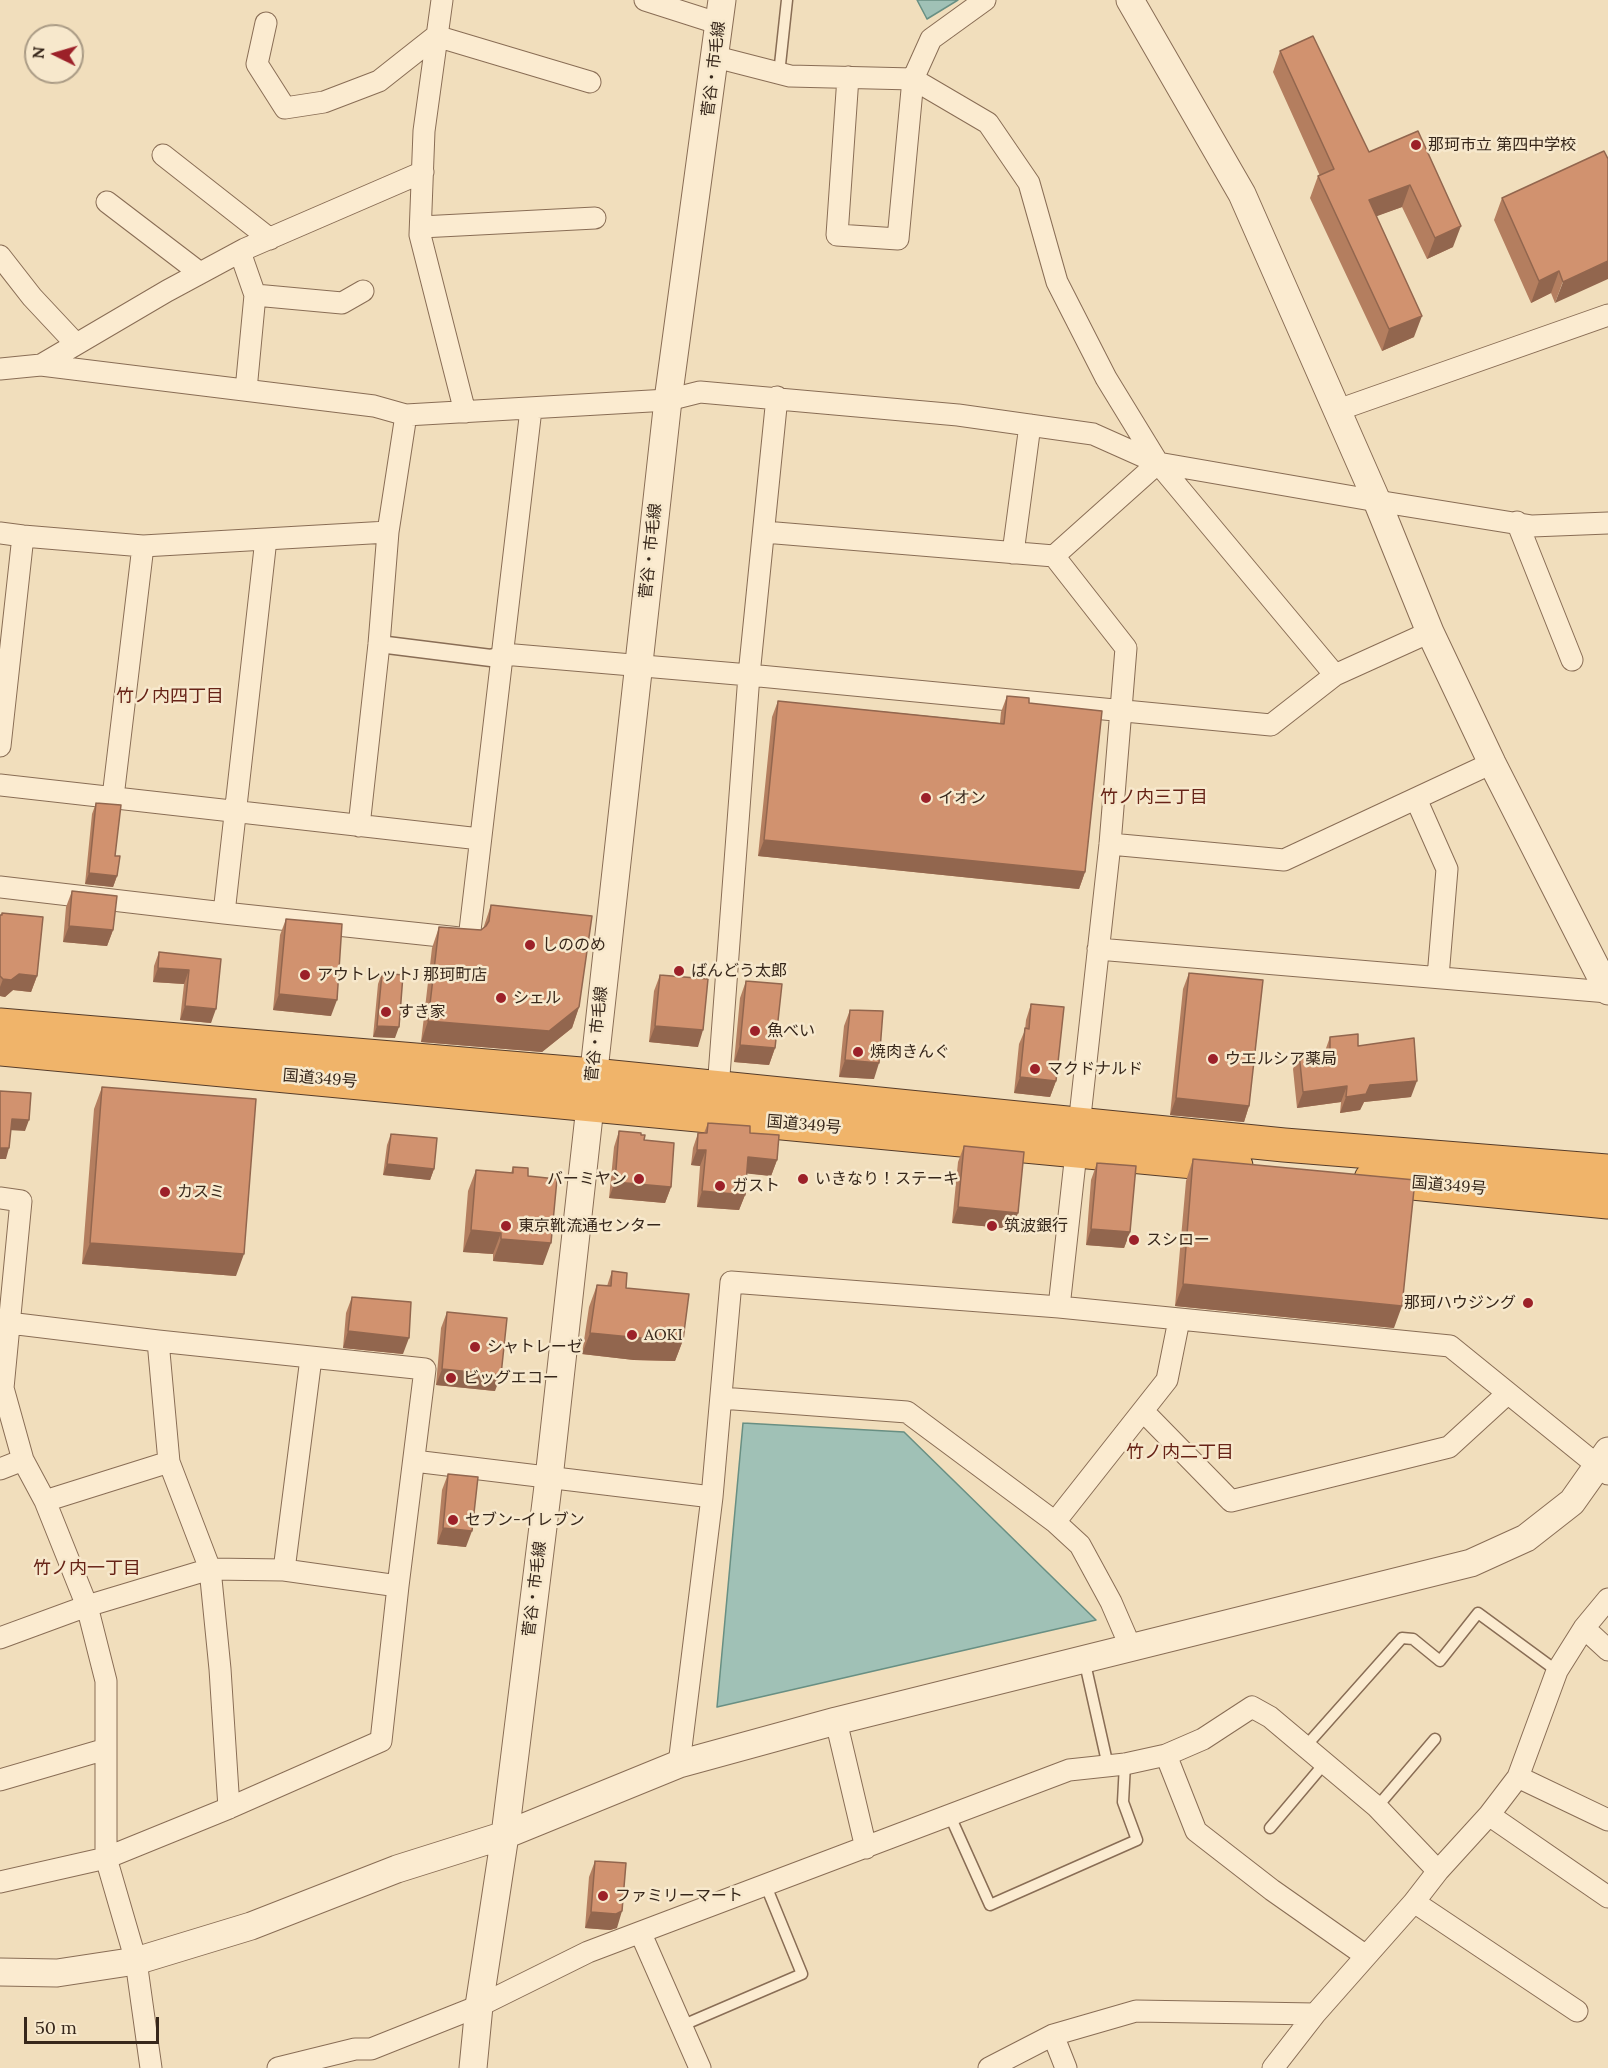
<!DOCTYPE html>
<meta charset="utf-8">
<style>
body{margin:0}
#map{position:relative;width:1608px;height:2068px;overflow:hidden;background:#f1debc;font-family:Lora,serif}
canvas{display:block}
.north{position:absolute;left:24px;top:24px;width:60px;height:60px;box-sizing:border-box;background:#f7e8cc;border:2px solid #aa9b85;border-radius:50%;rotate:275deg;font-size:16px;font-weight:700;line-height:24px;text-align:center;color:#37271b}
.north::after{content:'';display:block;margin:auto;width:21px;height:27px;background:#9c2129;clip-path:polygon(50% 0,100% 100%,50% 72%,0 100%)}
.scale{position:absolute;left:24px;top:2017px;width:135px;height:27px;box-sizing:border-box;border:3px solid #37271b;border-top:0;padding-left:8px;font-size:18px;line-height:21px;white-space:nowrap;color:#37271b;-webkit-text-stroke:4px #f7e8cc;paint-order:stroke}
</style>
<div id="map">
<canvas width="1608" height="2068"></canvas>
<div class="north">N</div>
<div class="scale">50 m</div>
</div>
<script>
const context = document.querySelector('canvas').getContext('2d');
context.lineJoin = 'round';
function fillPath(path, color) { context.fillStyle = color; context.fill(path, 'evenodd'); }
const shape = rows => new Path2D(rows.map(r => 'M' + r).join(''));
function strokePath(path, color, width, dash) { context.strokeStyle = color; context.lineWidth = width; context.lineCap = dash ? 'butt' : 'round'; context.setLineDash(dash || []); context.stroke(path); }
function drawText(font, color, halo, rows, align = 'center') {
  context.font = font + ' Lora,"Noto Sans JP",serif'; context.lineWidth = 5; context.setLineDash([]); context.textBaseline = 'middle'; context.strokeStyle = halo; context.fillStyle = color; for (const [text, x, y, turn = 0] of rows) {
    context.save(); context.translate(x, y); context.rotate((+turn || 0) * Math.PI / 180); context.textAlign = isNaN(turn) ? turn : align; if (halo) context.strokeText(text, 0, 0); context.fillText(text, 0, 0); context.restore();
  }
}
const water = shape([
 [917,0,958,0,927,19,917,0],
 [743,1423,904,1432,1096,1620,717,1707,743,1423]
]);
fillPath(water, '#a0c1b6');
strokePath(water, '#688f83', 1.5);
const service = shape([
 [779,74,787,0],
 [1084,1659,1108,1766],
 [1305,1747,1402,1638,1413,1639,1440,1661,1478,1613,1557,1671],
 [1377,1807,1435,1739],
 [950,1816,990,1905,1137,1840,1123,1802,1125,1764],
 [1270,1828,1324,1764],
 [681,2026,802,1974,766,1886]
]);
const pedestrian = shape([
 [379,644,491,658,503,654]
]);
const minor = shape([
 [442,0,424,131,420,235,465,412],
 [645,0,720,24],
 [266,23,257,64,285,108,324,102,379,81,436,36],
 [436,36,590,82],
 [716,57,790,76,913,79,988,123,1029,183,1057,282,1106,378,1158,463,1335,675],
 [848,77,837,235,898,239,913,79,931,39,985,0],
 [163,155,270,239],
 [107,202,200,273],
 [421,227,595,218],
 [240,252,255,295,246,390],
 [0,256,32,297,76,344],
 [255,295,342,303,363,291],
 [41,365,167,291,245,249,423,172],
 [0,369,41,365,374,406,406,415,668,400,700,392,958,415,1093,434,1158,463,1377,501,1532,526,1608,523],
 [1338,410,1608,315],
 [1517,522,1572,660],
 [764,532,1054,556,1158,463],
 [0,533,23,536,143,546,388,532],
 [1013,553,1030,425],
 [1054,556,1126,648,1110,844,1059,1307],
 [503,654,749,675,1271,725,1335,675,1430,632],
 [0,746,23,536],
 [0,785,480,839],
 [113,797,143,546],
 [1416,799,1447,869,1438,977],
 [359,826,379,644,388,532,406,415],
 [1110,844,1284,860,1492,763],
 [0,887,224,913,469,939,531,409],
 [224,913,266,539],
 [1098,949,1608,992],
 [718,1089,749,675,777,397],
 [0,1198,21,1201,3,1388,23,1460,45,1501,87,1606,106,1681,106,1858,136,1961,151,2068],
 [0,1322,158,1341,425,1369,398,1586,381,1741,229,1808,106,1858,0,1882],
 [158,1341,169,1462,210,1569,220,1669,229,1808],
 [721,1398,907,1412,1055,1522,1080,1545,1111,1602,1131,1648],
 [1143,1411,1231,1501,1449,1447,1508,1393],
 [414,1461,712,1497],
 [0,1469,23,1460],
 [45,1501,169,1462],
 [1055,1522,1167,1380,1179,1320],
 [284,1570,311,1358],
 [1584,1628,1608,1650],
 [0,1638,87,1606,210,1569,284,1570,398,1586],
 [836,1721,866,1848],
 [1166,1755,1196,1831,1272,1890,1366,1956],
 [679,1764,712,1497,731,1282,1059,1307,1450,1346,1608,1474],
 [1518,1777,1608,1820],
 [0,1780,106,1749],
 [1489,1815,1608,1897],
 [1414,1902,1577,2011],
 [641,1934,700,2068],
 [1053,2035,1066,2068],
 [278,2068,355,2049,371,2049,479,2006,588,1952,1069,1770,1125,1764,1166,1755,1203,1739,1252,1707,1270,1717,1377,1807,1438,1871],
 [989,2068,1053,2035,1136,2011,1315,2014],
 [1273,2068,1315,2014,1414,1902,1438,1871,1489,1815,1518,1777,1557,1671,1584,1628,1608,1599]
]);
const tertiary = shape([
 [1130,0,1242,194,1377,501,1430,632,1492,763,1608,991],
 [0,1972,57,1973,136,1961,251,1926,397,1869,505,1835,679,1764,836,1721,1471,1563,1526,1538,1572,1502,1608,1451],
 [473,2068,479,2006,505,1835,549,1478,668,400,722,0]
]);
const trunk = shape([
 [0,1025,593,1075,1284,1145,1608,1171],
 [0,1049,1236,1166],
 [1371,1179,1608,1202]
]);
strokePath(service, '#896d55', 13);
strokePath(pedestrian, '#896d55', 19);
strokePath(minor, '#896d55', 23);
strokePath(tertiary, '#896d55', 29);
strokePath(trunk, '#563c2a', 35);
strokePath(service, '#fbebd0', 10);
strokePath(pedestrian, '#fbebd0', 16);
strokePath(minor, '#fbebd0', 21);
strokePath(tertiary, '#fbebd0', 27);
strokePath(trunk, '#f0b46a', 33);
fillPath(shape([
 [1280,51,1369,152,1418,131,1453,247,1427,259,1402,207,1376,216,1414,337,1382,351,1310,198,1318,176,1320,176,1273,72],
 [1608,159,1555,303,1551,293,1531,303,1494,220,1502,198],
 [1007,696,1029,703,1085,872,1079,889,758,856,772,717,778,701,1000,723,1001,712],
 [96,803,115,856,117,876,113,887,85,884,92,814],
 [72,891,113,930,107,946,63,942,66,907],
 [491,905,579,1007,572,1028,542,1052,421,1042,432,948,439,927,481,930,483,929],
 [2,913,37,976,31,992,13,990,5,997,0,996,0,915,1,915],
 [286,919,331,1016,273,1010,280,935],
 [159,952,221,959,211,1023,180,1020,184,984,153,982,154,966],
 [382,973,395,1038,373,1037,378,984],
 [1189,973,1249,1106,1244,1122,1170,1115,1183,989],
 [660,975,698,1047,649,1042,654,991],
 [746,981,775,1048,769,1065,734,1062,740,998],
 [1031,1004,1056,1081,1050,1097,1014,1093,1019,1044,1025,1030,1026,1020],
 [850,1010,874,1079,839,1077,844,1026],
 [1330,1037,1358,1046,1411,1097,1364,1102,1360,1110,1340,1113,1341,1102,1297,1108,1293,1069,1299,1053,1325,1051],
 [102,1087,236,1276,82,1264,94,1109],
 [708,1123,750,1133,777,1160,771,1176,746,1173,745,1195,739,1210,697,1207,700,1166,691,1165,693,1148,698,1133,704,1133],
 [619,1131,641,1135,644,1140,671,1187,665,1203,609,1198,614,1147],
 [391,1134,434,1169,430,1180,383,1175,387,1145],
 [964,1146,1012,1229,952,1223,958,1162],
 [1193,1159,1394,1328,1175,1306,1186,1181],
 [1097,1163,1130,1232,1124,1248,1086,1245,1091,1180],
 [513,1167,528,1176,543,1265,493,1261,493,1254,463,1252,468,1191,476,1170,511,1173],
 [612,1271,626,1288,683,1340,675,1361,634,1360,582,1354,589,1307,597,1285,607,1286],
 [352,1297,403,1354,343,1348,346,1313],
 [447,1312,495,1391,436,1385,441,1328],
 [448,1474,466,1547,437,1544,442,1490],
 [595,1861,617,1928,610,1930,585,1928,589,1877]
]), '#b47e5f');
fillPath(shape([
 [1410,185,1402,207,1361,222,1369,200],
 [1461,226,1453,247,1427,259,1435,238],
 [1608,261,1608,279,1555,303,1563,282],
 [1559,271,1551,293,1531,303,1539,281],
 [1422,316,1414,337,1382,351,1389,329],
 [764,840,1085,872,1079,889,758,856],
 [89,873,117,876,113,887,85,884],
 [69,926,113,930,107,946,63,942],
 [158,968,189,970,184,984,153,982],
 [19,974,37,976,31,992,13,990,5,997,0,996,0,987,3,979],
 [279,994,337,1000,331,1016,273,1010],
 [185,1006,216,1009,211,1023,180,1020],
 [579,1007,572,1028,542,1052,421,1042,428,1021],
 [377,1026,399,1027,395,1038,373,1037],
 [655,1026,703,1030,698,1047,649,1042],
 [740,1045,775,1048,769,1065,734,1062],
 [845,1060,879,1063,874,1079,839,1077],
 [1020,1077,1056,1081,1050,1097,1014,1093],
 [1417,1081,1411,1097,1364,1102,1360,1110,1340,1113,1346,1097,1370,1085],
 [1347,1086,1341,1102,1297,1108,1303,1092],
 [1176,1098,1249,1106,1244,1122,1170,1115],
 [12,1119,29,1120,25,1131,8,1130],
 [0,1148,9,1148,6,1159,0,1159],
 [697,1150,706,1150,700,1166,691,1165],
 [748,1157,777,1160,771,1176,742,1173],
 [387,1164,434,1169,430,1180,383,1175],
 [615,1182,671,1187,665,1203,609,1198],
 [702,1191,745,1195,739,1210,697,1207],
 [958,1207,1018,1213,1012,1229,952,1223],
 [1091,1229,1130,1232,1124,1248,1086,1245],
 [471,1230,501,1233,493,1254,463,1252],
 [501,1239,551,1243,543,1265,493,1261],
 [90,1243,244,1254,236,1276,82,1264],
 [1183,1284,1402,1306,1394,1328,1175,1306],
 [348,1331,409,1338,403,1354,343,1348],
 [590,1333,683,1340,675,1361,634,1360,582,1354],
 [442,1369,501,1375,495,1391,436,1385],
 [443,1528,472,1531,466,1547,437,1544],
 [622,1911,617,1928,610,1930,585,1928,591,1912]
]), '#92664e');
const building = shape([
 [1313,36,1369,152,1418,131,1461,226,1435,238,1410,185,1369,200,1422,316,1389,329,1318,176,1334,169,1280,51,1313,36],
 [1604,151,1608,159,1608,261,1563,282,1559,271,1539,281,1502,198,1604,151],
 [1007,696,1029,698,1029,703,1102,711,1085,872,764,840,778,701,1004,724,1007,696],
 [96,803,121,805,115,856,120,856,117,876,89,873,96,803],
 [72,891,117,896,113,930,69,926,72,891],
 [491,905,592,916,579,1007,549,1031,428,1021,439,927,481,930,486,926,489,921,491,905],
 [2,913,43,917,37,976,19,974,11,980,3,979,0,976,0,915,2,915,2,913],
 [286,919,342,924,337,1000,279,994,286,919],
 [159,952,221,959,216,1009,185,1006,189,970,158,968,159,952],
 [382,973,403,975,399,1027,377,1026,382,973],
 [1189,973,1263,980,1249,1106,1176,1098,1189,973],
 [660,975,708,979,703,1030,655,1026,660,975],
 [746,981,782,984,775,1048,740,1045,746,981],
 [1031,1004,1064,1007,1056,1081,1020,1077,1025,1028,1029,1029,1031,1004],
 [850,1010,883,1011,879,1063,845,1060,850,1010],
 [1358,1034,1358,1046,1414,1038,1417,1081,1370,1085,1366,1094,1346,1097,1347,1086,1303,1092,1299,1053,1330,1051,1330,1037,1358,1034],
 [102,1087,256,1099,244,1254,90,1243,102,1087],
 [0,1091,31,1093,29,1120,12,1119,9,1148,0,1148,0,1091],
 [708,1123,750,1126,750,1133,779,1135,777,1160,748,1157,745,1195,702,1191,706,1150,697,1150,698,1133,707,1133,708,1123],
 [619,1131,641,1133,641,1135,645,1135,644,1140,674,1143,671,1187,615,1182,619,1131],
 [391,1134,437,1138,434,1169,387,1164,391,1134],
 [964,1146,1024,1152,1018,1213,958,1207,964,1146],
 [1193,1159,1415,1180,1402,1306,1183,1284,1193,1159],
 [1097,1163,1136,1166,1130,1232,1091,1229,1097,1163],
 [513,1167,528,1168,528,1176,557,1179,551,1243,501,1239,501,1233,471,1230,476,1170,513,1173,513,1167],
 [612,1271,627,1273,626,1288,689,1294,683,1340,641,1338,590,1333,597,1285,611,1286,612,1271],
 [352,1297,411,1302,409,1338,348,1331,352,1297],
 [447,1312,507,1318,501,1375,442,1369,447,1312],
 [448,1474,478,1477,472,1531,443,1528,448,1474],
 [595,1861,626,1863,622,1911,616,1914,591,1912,595,1861]
]);
fillPath(building, '#d1926f');
strokePath(building, '#92664e', 1.5);
for (const [x, y, r, color] of [
 [1416,145,6,"#9c2129"],
 [926,798,6,"#9c2129"],
 [530,945,6,"#9c2129"],
 [679,971,6,"#9c2129"],
 [305,975,6,"#9c2129"],
 [501,998,6,"#9c2129"],
 [386,1012,6,"#9c2129"],
 [755,1031,6,"#9c2129"],
 [858,1052,6,"#9c2129"],
 [1213,1059,6,"#9c2129"],
 [1035,1069,6,"#9c2129"],
 [639,1179,6,"#9c2129"],
 [803,1179,6,"#9c2129"],
 [720,1186,6,"#9c2129"],
 [165,1192,6,"#9c2129"],
 [506,1226,6,"#9c2129"],
 [992,1226,6,"#9c2129"],
 [1134,1240,6,"#9c2129"],
 [1528,1303,6,"#9c2129"],
 [632,1335,6,"#9c2129"],
 [475,1347,6,"#9c2129"],
 [451,1378,6,"#9c2129"],
 [453,1520,6,"#9c2129"],
 [603,1896,6,"#9c2129"]
]) { const dot = new Path2D(); dot.arc(x, y, r, 0, 2 * Math.PI); context.fillStyle = color; context.fill(dot); strokePath(dot, '#f7e8cc', 2); }
drawText('16px', '#37271b', '#f7e8cc', [
 ["菅谷・市毛線",714,69,-83],
 ["菅谷・市毛線",651,551,-84],
 ["菅谷・市毛線",597,1034,-84],
 ["国道349号",320,1079,5],
 ["国道349号",804,1125,5],
 ["国道349号",1449,1186,5],
 ["菅谷・市毛線",535,1589,-83]
]);
drawText('16px', '#37271b', '#f7e8cc', [
 ["那珂市立 第四中学校",1428,145],
 ["イオン",938,798],
 ["しののめ",542,945],
 ["ばんどう太郎",691,971],
 ["アウトレットJ 那珂町店",317,975],
 ["シェル",513,998],
 ["すき家",398,1012],
 ["魚べい",767,1031],
 ["焼肉きんぐ",870,1052],
 ["ウエルシア薬局",1225,1059],
 ["マクドナルド",1047,1069],
 ["バーミヤン",627,1179,"right"],
 ["いきなり！ステーキ",815,1179],
 ["ガスト",732,1186],
 ["カスミ",177,1192],
 ["東京靴流通センター",518,1226],
 ["筑波銀行",1004,1226],
 ["スシロー",1146,1240],
 ["那珂ハウジング",1516,1303,"right"],
 ["AOKI",644,1335],
 ["シャトレーゼ",487,1347],
 ["ビッグエコー",463,1378],
 ["セブン-イレブン",465,1520],
 ["ファミリーマート",615,1896]
], 'left');
drawText('18px', '#672317', '#f7e8cc', [
 ["竹ノ内四丁目",170,697],
 ["竹ノ内三丁目",1154,798],
 ["竹ノ内二丁目",1180,1453],
 ["竹ノ内一丁目",87,1569]
]);
</script>
